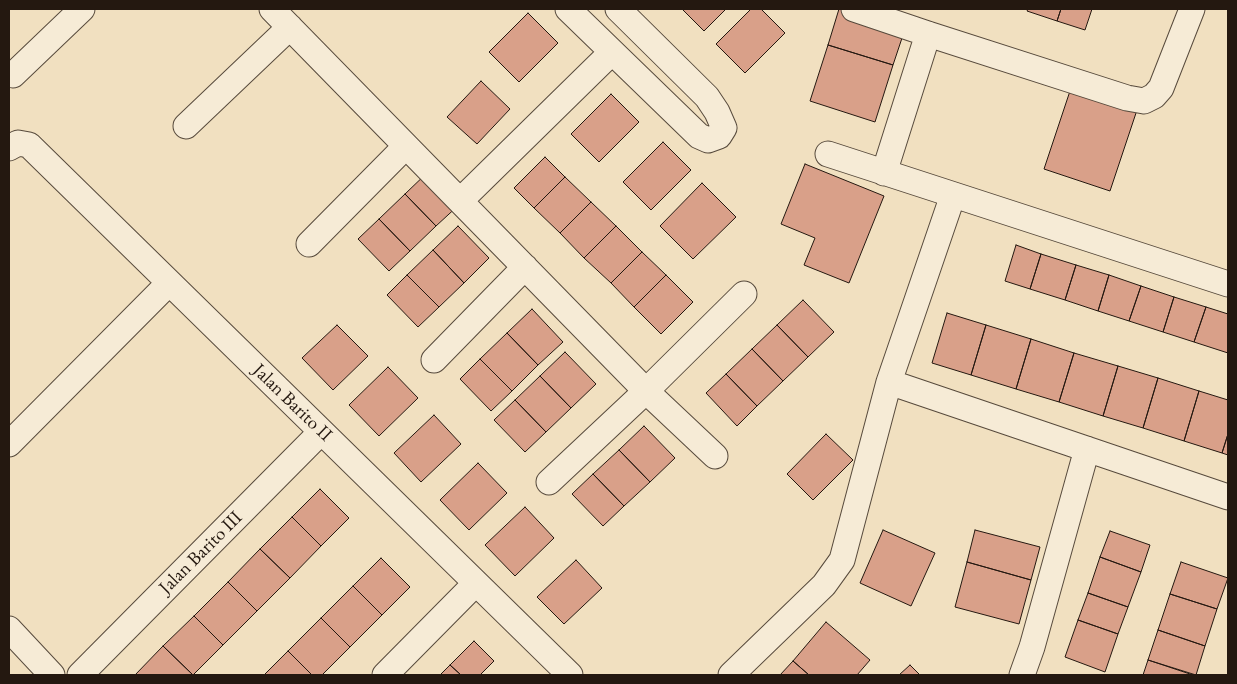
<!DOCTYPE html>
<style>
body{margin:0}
#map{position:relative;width:1237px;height:684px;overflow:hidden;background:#f1e0c0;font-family:"EB Garamond",serif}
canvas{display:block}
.frame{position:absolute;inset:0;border:10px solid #241810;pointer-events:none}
</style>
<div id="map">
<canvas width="1237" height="684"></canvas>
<div class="frame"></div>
</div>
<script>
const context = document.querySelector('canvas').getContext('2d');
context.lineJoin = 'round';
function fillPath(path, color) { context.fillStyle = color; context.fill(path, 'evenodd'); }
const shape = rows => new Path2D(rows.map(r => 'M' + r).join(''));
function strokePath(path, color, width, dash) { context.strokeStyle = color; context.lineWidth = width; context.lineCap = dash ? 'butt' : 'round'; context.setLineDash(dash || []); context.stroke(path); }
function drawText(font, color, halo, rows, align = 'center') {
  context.font = font + ' "EB Garamond",serif'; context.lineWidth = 5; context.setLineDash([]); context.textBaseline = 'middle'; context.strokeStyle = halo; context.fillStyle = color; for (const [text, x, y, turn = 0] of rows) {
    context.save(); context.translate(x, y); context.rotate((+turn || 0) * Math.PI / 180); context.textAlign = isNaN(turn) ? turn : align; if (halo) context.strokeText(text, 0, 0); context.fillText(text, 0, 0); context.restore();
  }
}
const building = shape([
 [682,9,726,9,704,31,682,9],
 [751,9,761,9,785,33,745,73,716,44,751,9],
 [839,9,905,29,893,65,828,45,839,9],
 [1028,9,1061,9,1057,21,1027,11,1028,9],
 [1061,9,1092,9,1085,30,1057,21,1061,9],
 [528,13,558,43,519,82,489,52,528,13],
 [828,45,893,65,875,122,810,101,828,45],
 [481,81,510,109,477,144,447,117,481,81],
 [1072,85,1138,107,1110,191,1044,169,1072,85],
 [611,94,639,122,599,162,571,134,611,94],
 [663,142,691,170,651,210,623,182,663,142],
 [545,157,565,177,534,208,514,188,545,157],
 [805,164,884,196,849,283,804,265,815,238,781,224,805,164],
 [430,170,461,203,436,226,405,194,430,170],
 [565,177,591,202,560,233,534,208,565,177],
 [702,183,736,217,693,259,660,226,702,183],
 [405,194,436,226,410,251,379,219,405,194],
 [591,202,616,226,584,258,560,233,591,202],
 [379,219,410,251,389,271,358,239,379,219],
 [458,226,489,258,464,283,433,250,458,226],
 [616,226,642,252,611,283,584,258,616,226],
 [1016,245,1041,254,1030,289,1005,281,1016,245],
 [433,250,464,283,439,307,407,275,433,250],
 [642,252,666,275,634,307,611,283,642,252],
 [1041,254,1076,265,1065,300,1030,289,1041,254],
 [1076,265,1109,275,1098,311,1065,300,1076,265],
 [407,275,439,307,418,327,387,295,407,275],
 [666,275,693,302,661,334,634,307,666,275],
 [1109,275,1141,286,1129,321,1098,311,1109,275],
 [1141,286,1174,297,1163,332,1129,321,1141,286],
 [1174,297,1206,307,1194,342,1163,332,1174,297],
 [803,300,834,332,808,357,777,325,803,300],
 [1206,307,1228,314,1228,353,1194,342,1206,307],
 [532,309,563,342,538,365,507,333,532,309],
 [947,313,986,325,971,375,932,363,947,313],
 [337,325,368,356,333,390,302,358,337,325],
 [777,325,808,357,783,381,752,349,777,325],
 [986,325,1031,339,1016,389,971,375,986,325],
 [507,333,538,365,512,391,480,359,507,333],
 [1031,339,1074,353,1059,402,1016,389,1031,339],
 [752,349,783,381,757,406,726,374,752,349],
 [565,352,596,384,571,408,540,376,565,352],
 [1074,353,1118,366,1103,416,1059,402,1074,353],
 [480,359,512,391,491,411,460,379,480,359],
 [1118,366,1158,378,1143,428,1103,416,1118,366],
 [388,367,418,398,379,436,349,405,388,367],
 [726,374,757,406,737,426,706,393,726,374],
 [540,376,571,408,546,432,515,400,540,376],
 [1158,378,1199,391,1184,441,1143,428,1158,378],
 [1199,391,1228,400,1228,434,1222,453,1184,441,1199,391],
 [515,400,546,432,525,452,494,420,515,400],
 [434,415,461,444,421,482,394,453,434,415],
 [644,426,675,458,650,482,619,450,644,426],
 [826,434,853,460,813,500,787,474,826,434],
 [1228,434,1228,455,1222,453,1228,434],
 [619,450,650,482,624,506,593,474,619,450],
 [478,463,507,493,469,530,440,500,478,463],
 [593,474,624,506,603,526,572,494,593,474],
 [320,489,349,518,321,546,292,517,320,489],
 [525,507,554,538,515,576,485,545,525,507],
 [292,517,321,546,290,578,260,549,292,517],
 [883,530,935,553,911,606,860,583,883,530],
 [975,530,1040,547,1031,580,967,562,975,530],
 [1110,531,1150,545,1141,572,1100,557,1110,531],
 [260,549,290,578,257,611,228,582,260,549],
 [1100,557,1141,572,1128,607,1088,593,1100,557],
 [381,558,410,587,382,615,353,586,381,558],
 [576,560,602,588,564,624,537,597,576,560],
 [967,562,1031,580,1019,624,955,607,967,562],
 [1181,562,1228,578,1217,609,1170,594,1181,562],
 [228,582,257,611,223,645,194,616,228,582],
 [353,586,382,615,350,647,321,618,353,586],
 [1088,593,1128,607,1118,634,1078,620,1088,593],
 [1170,594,1217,609,1205,646,1158,630,1170,594],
 [194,616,223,645,193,675,163,646,194,616],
 [321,618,350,647,322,675,312,675,288,651,321,618],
 [1078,620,1118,634,1105,672,1065,657,1078,620],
 [826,622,870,660,857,675,809,675,793,661,826,622],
 [1158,630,1205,646,1196,675,1148,660,1158,630],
 [474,641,494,661,480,675,461,675,450,665,474,641],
 [163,646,193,675,135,675,163,646],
 [288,651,312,675,264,675,288,651],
 [1148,660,1193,675,1143,675,1148,660],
 [793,661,809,675,780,675,793,661],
 [450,665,461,675,440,675,450,665],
 [910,665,920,675,899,675,910,665]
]);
fillPath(building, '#d9a089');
strokePath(building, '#241810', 1);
const minor = shape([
 [272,9,646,391,715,456],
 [568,9,699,136,708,140,719,136,724,128,717,112,707,97,618,9],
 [854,9,928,34,1127,98,1144,101,1154,96,1161,88,1192,9],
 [13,75,82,9],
 [186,126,290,27],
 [9,148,18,143,29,145,570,675],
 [828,154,1228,284],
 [884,173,928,34],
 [460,201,612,52],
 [309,244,406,146],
 [434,360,525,267],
 [889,382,1228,497],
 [9,444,169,283],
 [549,482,646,391,744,294],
 [9,629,52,675],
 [80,675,321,432],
 [385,675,476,583],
 [731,675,824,585,842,560,889,382,953,195],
 [1022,675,1032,647,1087,449]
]);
strokePath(minor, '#574a3c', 27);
strokePath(minor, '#f6ebd6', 25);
drawText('19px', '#241810', '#f6ebd6', [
 ["Jalan Barito II",292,403,44],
 ["Jalan Barito III",201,553,-45]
]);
</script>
